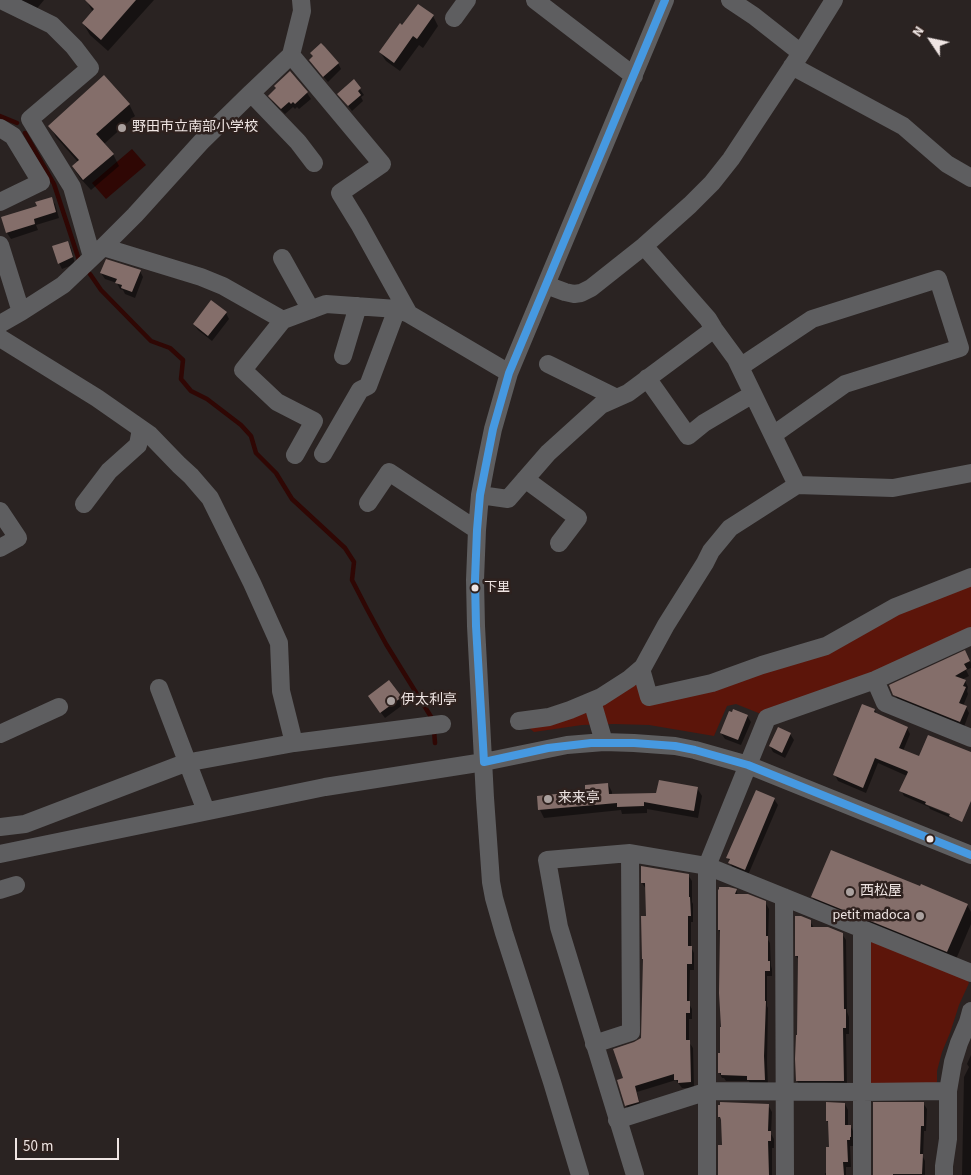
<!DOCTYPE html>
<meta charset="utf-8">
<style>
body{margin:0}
#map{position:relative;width:971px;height:1175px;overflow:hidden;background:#2a2322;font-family:"Source Sans 3",sans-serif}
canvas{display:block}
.north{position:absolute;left:906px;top:15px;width:50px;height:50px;-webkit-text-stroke:4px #2e211e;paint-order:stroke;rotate:304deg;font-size:14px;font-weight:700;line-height:20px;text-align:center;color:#efe5e3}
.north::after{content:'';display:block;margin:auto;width:18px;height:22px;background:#efe5e3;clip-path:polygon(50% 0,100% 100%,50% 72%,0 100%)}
.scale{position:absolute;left:15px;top:1138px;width:104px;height:22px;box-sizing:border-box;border:2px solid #efe5e3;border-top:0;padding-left:6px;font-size:15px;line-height:18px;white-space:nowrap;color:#efe5e3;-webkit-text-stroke:4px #2e211e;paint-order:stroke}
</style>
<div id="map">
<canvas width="971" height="1175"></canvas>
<div class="north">N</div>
<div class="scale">50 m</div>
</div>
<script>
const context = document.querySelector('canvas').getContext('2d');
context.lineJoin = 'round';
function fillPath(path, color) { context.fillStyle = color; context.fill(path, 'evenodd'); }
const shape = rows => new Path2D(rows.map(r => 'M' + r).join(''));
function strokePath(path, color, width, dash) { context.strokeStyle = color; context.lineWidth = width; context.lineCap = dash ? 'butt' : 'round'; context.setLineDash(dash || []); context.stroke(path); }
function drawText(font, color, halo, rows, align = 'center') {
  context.font = font + ' "Source Sans 3","Noto Sans JP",sans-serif'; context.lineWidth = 5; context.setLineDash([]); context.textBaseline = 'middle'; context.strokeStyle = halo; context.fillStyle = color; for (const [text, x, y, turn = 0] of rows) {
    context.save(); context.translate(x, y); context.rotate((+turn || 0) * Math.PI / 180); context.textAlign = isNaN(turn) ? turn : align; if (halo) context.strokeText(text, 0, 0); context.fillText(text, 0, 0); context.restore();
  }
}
fillPath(shape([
 [971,580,971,628,882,669,761,714,736,704,727,706,714,736,649,725,614,724,582,725,534,732,524,724,634,679,646,701,711,687],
 [874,940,966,978,969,983,959,1005,950,1033,942,1052,937,1071,937,1082,932,1086,873,1087,868,1083,869,943]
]), '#5c150a');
fillPath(shape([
 [132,149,146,165,106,199,92,183]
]), '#2f0704');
fillPath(shape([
 [19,0,44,0,34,12],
 [86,0,154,0,108,51,90,35,83,23,93,12],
 [433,16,438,26,423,48,419,45,400,71,386,61,380,52,403,27],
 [311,60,338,63,341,69,328,82,314,66],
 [354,81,364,95,361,97,363,101,352,111,339,94],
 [307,93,311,99,299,109,297,107,295,109,293,107,285,114,273,102,270,96],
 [129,104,135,116,104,144,113,154,119,166,91,190,80,178,73,167,78,162,56,137,50,126],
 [51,198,55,204,59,218,36,225,38,230,11,239,7,233,3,218,38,207],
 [68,242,71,248,75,264,62,269,59,263],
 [140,271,143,277,135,298,125,294,123,290,120,289,117,283,105,279,101,273],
 [226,313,229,319,212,341,198,330,194,324],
 [965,652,971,663,971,668,966,670,969,676,961,680,965,681,968,687,967,691,968,694,963,706,966,707,969,713,964,727,898,701,895,694],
 [401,698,404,704,385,718,373,702],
 [863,706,875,710,877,715,907,728,910,734,903,751,920,758,971,753,971,770,953,814,926,802,926,805,952,816,951,818,930,809,929,807,904,796,901,790,907,776,878,763,866,793,838,781,835,775],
 [747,716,751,722,741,745,725,739,721,733],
 [790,734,794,740,785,758,773,752,770,746],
 [608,784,612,792,612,795,657,795,697,788,702,796,698,818,647,809,647,813,622,814,621,810,544,818,540,810,538,797,586,792],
 [774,799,778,805,748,875,733,869,728,858],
 [688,875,692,881,692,902,693,904,693,922,691,922,691,947,694,953,694,970,690,970,689,1004,692,1009,692,1019,689,1019,689,1042,693,1048,694,1088,682,1088,676,1080,637,1092,641,1108,630,1112,626,1106,625,1079,635,1043,642,1038,647,917,646,889,642,883],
 [736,890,738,895,765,902,769,909,768,940,770,943,771,966,772,969,772,976,767,976,767,1006,768,1008,767,1063,768,1086,751,1086,749,1081,726,1081,724,1078,722,1078,719,1072,721,1054,721,934,719,930],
 [812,897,967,905,971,912,971,924,954,964,820,909],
 [810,921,814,928,842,934,846,940,847,1012,849,1017,849,1034,846,1034,847,1087,801,1087,797,1081,799,960,796,956],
 [971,1055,971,1175,962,1175,964,1077,969,1067,967,1064],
 [923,1103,927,1109,926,1131,924,1131,923,1157,925,1161,925,1175,874,1175],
 [845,1104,848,1110,848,1127,851,1127,854,1133,854,1143,853,1143,853,1146,850,1146,851,1167,846,1167,846,1175,825,1175,825,1173,827,1173,830,1148,830,1125,827,1121],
 [768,1105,772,1112,771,1134,774,1139,774,1148,772,1148,772,1175,719,1175,723,1146,723,1123,719,1117]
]), '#0007');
strokePath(shape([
 [0,116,17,123],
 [25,133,54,184,79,260],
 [90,274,101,290,151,341,170,348,183,360,181,379,191,391,207,399,241,425,251,436,256,453,276,473,292,499,345,548,354,562,352,580,367,609,386,644,433,720],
 [434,730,435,743]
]), '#2f0704', 4.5);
fillPath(shape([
 [85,0,136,0,101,40,82,23,94,9],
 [418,4,434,15,417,39,413,36,394,63,379,52,400,23,402,25],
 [321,43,325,47,339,63,323,77,309,60,313,56,310,53],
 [290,71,308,92,295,104,293,102,291,104,289,102,281,109,268,96,276,88,274,86],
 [104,75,130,104,96,134,114,154,83,180,72,166,79,160,48,126],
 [354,79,361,88,358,91,361,95,348,106,337,94],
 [52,197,56,212,34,219,35,224,6,233,1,217,37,206,35,202],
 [68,241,73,257,58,264,52,246],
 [106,259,141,270,132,292,121,288,122,285,115,283,117,279,100,273],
 [211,300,227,312,208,336,193,324],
 [965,650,970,661,964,664,967,669,955,676,966,680,963,686,966,687,959,703,967,706,960,722,893,695,889,685],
 [389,680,402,697,380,713,368,696],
 [862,704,875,709,874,712,908,727,899,748,919,756,928,735,971,752,971,801,962,822,949,816,950,814,925,804,926,802,899,791,908,772,907,771,875,758,863,788,833,775],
 [733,709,748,715,738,740,720,733,729,711,732,712],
 [778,727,791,733,782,753,769,746],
 [659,780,698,787,694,811,644,802,644,806,617,807,617,803,538,810,537,796,585,791,585,785,608,783,609,794,656,793],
 [756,790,775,798,745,870,728,863,730,859,726,858],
 [831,850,920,886,921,884,968,904,947,952,811,897],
 [641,866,689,874,689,897,690,897,691,916,688,916,688,946,692,946,692,964,687,964,687,1001,690,1001,690,1013,686,1013,686,1040,690,1040,691,1082,678,1083,678,1080,674,1080,674,1074,635,1086,639,1102,625,1106,617,1080,623,1078,613,1049,634,1042,641,1038,643,959,642,959,641,916,646,916,645,883,641,883],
 [719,887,729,887,737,889,735,894,748,894,766,901,766,936,768,936,768,961,770,961,770,971,765,971,765,1001,766,1001,764,1056,765,1080,747,1080,747,1076,721,1075,721,1073,718,1073,718,1053,720,1053,720,1027,721,1027,719,993,720,930,718,930,718,890,719,889],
 [795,916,801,916,811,920,811,927,828,927,843,933,844,1009,846,1009,846,1028,843,1028,844,1081,796,1081,795,1059,796,1035,797,1035,798,956,795,956],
 [720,1102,769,1104,768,1131,771,1131,771,1141,768,1141,769,1175,718,1175,718,1145,722,1145,721,1120,720,1117,718,1117,718,1105,720,1105],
 [826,1102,845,1103,845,1125,851,1125,851,1137,850,1137,850,1140,847,1140,848,1162,843,1162,844,1175,826,1175,826,1147,829,1147,828,1121,826,1121],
 [873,1102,924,1102,924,1126,921,1126,920,1154,923,1154,922,1174,893,1174,893,1175,873,1175]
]), '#846e6a');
strokePath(shape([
 [1,0,52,25,74,47,90,68,30,119,72,187,92,257],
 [301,0,302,11,291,55,251,93,298,142,314,163],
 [535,0,634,76],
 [730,0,754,16,801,53],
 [454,18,467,0],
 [291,55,382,164,340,193,359,224,409,314,509,373],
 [792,66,903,126,947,164,971,178],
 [0,128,13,136,41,182,0,202],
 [0,245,21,312],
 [644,246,708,319,714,329,736,359,797,485],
 [103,247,201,277,223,286,283,320,326,304,397,309,409,314],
 [282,258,311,310],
 [546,285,565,292,574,294,581,293,591,288,644,246,690,205,712,183,731,159,801,53,834,0],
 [283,320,243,370,277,402,314,421,295,455],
 [0,324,21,312,63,285,103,247,135,215,202,141,251,93],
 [0,338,97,398,150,435,179,465,191,476,210,498,252,583,279,643,281,691,294,743],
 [343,356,358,306],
 [548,364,617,398],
 [740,367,812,319,938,279,960,348,845,384,773,435],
 [647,378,688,436,704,423,753,394],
 [323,454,360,390,368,386,397,309],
 [525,479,578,518,559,543],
 [480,495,508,499,548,453,601,405,628,393,714,329],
 [368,503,389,472,477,530],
 [84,504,109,471,138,445,141,429],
 [0,511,18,538,0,548],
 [641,669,649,697,712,683,762,665,826,646,895,607,971,577],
 [875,680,885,703,971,738],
 [159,688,206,811],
 [592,701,604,742],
 [519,721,549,717,570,710,601,697,629,679,643,667,666,625,705,563,711,551,730,528,797,485,893,488,971,473],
 [0,734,59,707],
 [0,827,25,824,185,763,294,743,442,724],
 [0,854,325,787,484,762,567,745,604,742,634,743,675,746,695,750,748,765,971,855],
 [0,890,16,885],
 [784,897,785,1175],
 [594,1044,631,1032,630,853],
 [617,1120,708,1091,862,1092,948,1091],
 [580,1175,552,1082,504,933,494,898,491,882,485,798,476,626,475,580,477,530,480,495,486,463,493,429,509,373,665,0],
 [635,1175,559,927,547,860,630,853,707,866,971,973],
 [707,1175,707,866,767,718,875,680,971,636],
 [862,1175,862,929],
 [944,1175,944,1166,948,1139,948,1091,953,1062,959,1043,968,1022,971,1011]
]), '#5e5e60', 18);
strokePath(shape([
 [665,0,509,373,493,429,480,495,477,530,475,580,476,626,484,762,548,748,591,743,634,743,675,746,695,750,748,765,971,855]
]), '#4699e1', 8);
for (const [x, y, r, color] of [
 [122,128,5,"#aaa19f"],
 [475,588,4.5,"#efe5e3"],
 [391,701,5,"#aaa19f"],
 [548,799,5,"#aaa19f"],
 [930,839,4.5,"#efe5e3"],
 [850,892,5,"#aaa19f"],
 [920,916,5,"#aaa19f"]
]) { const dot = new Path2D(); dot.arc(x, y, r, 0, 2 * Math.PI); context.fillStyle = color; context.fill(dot); strokePath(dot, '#2e211e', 2); }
drawText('13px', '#efe5e3', '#2e211e', [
 ["下里",484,588]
], 'left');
drawText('14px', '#efe5e3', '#2e211e', [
 ["野田市立南部小学校",132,128],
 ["伊太利亭",401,701],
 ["来来亭",558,799],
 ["西松屋",860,892],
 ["petit madoca",910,916,"right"]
], 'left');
</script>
